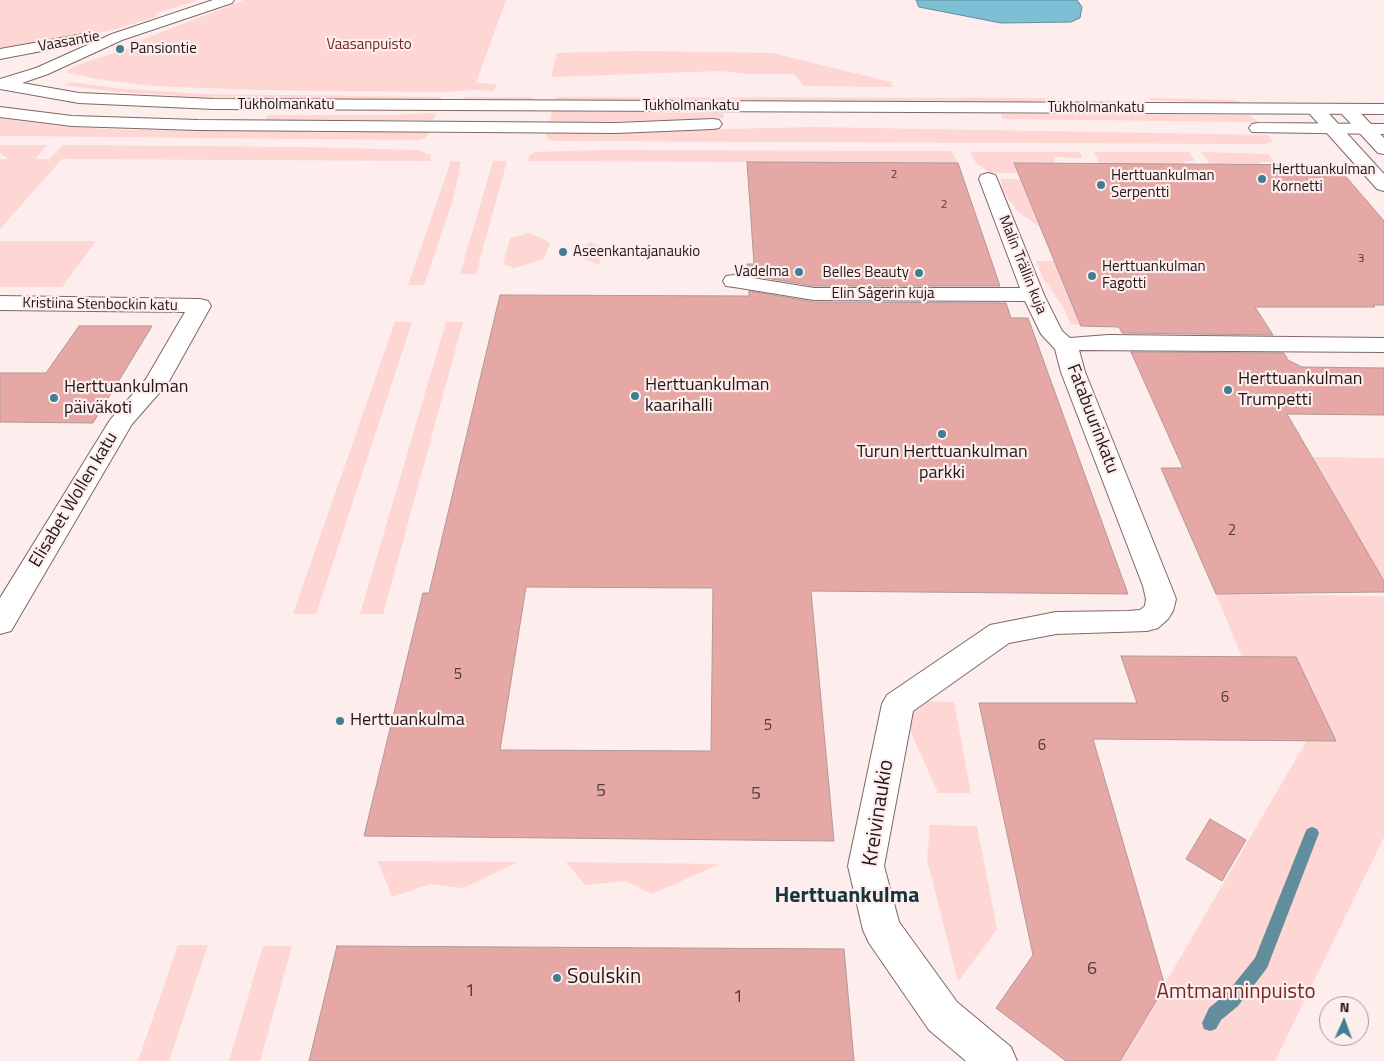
<!DOCTYPE html>
<meta charset="utf-8">
<style>
body{margin:0}
#map{position:relative;width:1384px;height:1061px;overflow:hidden;background:#fdedec;font-family:"Titillium Web",sans-serif}
canvas{display:block}
.north{position:absolute;left:1319px;top:996px;width:50px;height:50px;box-sizing:border-box;background:#fdedec;border:1px solid #a59797;border-radius:50%;rotate:2deg;font-size:14px;font-weight:700;line-height:20px;text-align:center;color:#211717}
.north::after{content:'';display:block;margin:auto;width:18px;height:22px;background:#407f93;clip-path:polygon(50% 0,100% 100%,50% 72%,0 100%)}
</style>
<div id="map">
<canvas width="1384" height="1061"></canvas>
<div class="north">N</div>
</div>
<script>
const context = document.querySelector('canvas').getContext('2d');
context.lineJoin = 'round';
function fillPath(path, color) { context.fillStyle = color; context.fill(path, 'evenodd'); }
const shape = rows => new Path2D(rows.map(r => 'M' + r).join(''));
function strokePath(path, color, width, dash) { context.strokeStyle = color; context.lineWidth = width; context.lineCap = dash ? 'butt' : 'round'; context.setLineDash(dash || []); context.stroke(path); }
function drawText(font, color, halo, rows, align = 'center') {
  context.font = font + ' "Titillium Web",sans-serif'; context.lineWidth = 4.5; context.setLineDash([]); context.textBaseline = 'middle'; context.strokeStyle = halo; context.fillStyle = color; for (const [text, x, y, turn = 0] of rows) {
    context.save(); context.translate(x, y); context.rotate((+turn || 0) * Math.PI / 180); context.textAlign = isNaN(turn) ? turn : align; if (halo) context.strokeText(text, 0, 0); context.fillText(text, 0, 0); context.restore();
  }
}
fillPath(shape([
 [0,0,198,0,155,14,158,16,116,29,80,37,0,50],
 [244,0,506,0,476,83,497,84,494,91,475,90,445,92,256,90,153,86,96,79,66,72,75,66,144,43,141,40],
 [635,51,772,53,891,82,893,87,804,86,794,74,748,74,720,71,551,77,557,53],
 [71,82,114,88,201,94,439,97,442,98,441,101,195,97,118,92,63,85],
 [464,97,532,97,536,101,460,101],
 [559,97,1049,98,1050,100,1012,103,553,101,555,98],
 [1150,98,1234,100,1239,101,1242,104,1151,100],
 [552,111,723,113,724,118,642,121,550,122],
 [428,113,436,114,433,120,265,120,268,115,395,115],
 [1001,114,1250,115,1258,122,1002,119],
 [0,118,59,126,122,130,429,132,425,138,418,140,9,136,0,136],
 [812,127,1268,135,1272,140,1272,142,1264,144,558,141,549,140,546,136,547,133,558,133],
 [0,145,47,145,35,159,50,159,63,145,301,147,418,150,431,155,430,161,62,159,0,229,0,159,8,159,0,153],
 [601,150,951,151,958,163,528,161,529,156,535,152],
 [970,152,1080,152,1082,158,1053,157,1055,164,1014,163,1017,173,990,173,976,163],
 [1094,152,1189,152,1195,161,1184,161,1185,164,1100,164],
 [1202,152,1268,154,1274,162,1259,162,1260,164,1210,164],
 [451,161,460,161,459,174,452,202,424,285,408,285],
 [493,161,507,161,476,274,460,274],
 [1001,179,1020,179,1040,227,1018,212,1002,190],
 [530,233,550,243,544,259,514,268,503,264,510,238],
 [0,241,96,241,62,287,0,287],
 [590,242,602,248,599,265,575,255],
 [1036,261,1054,261,1082,326,1071,324,1062,305,1043,278],
 [395,322,412,322,316,614,293,614],
 [446,322,463,322,383,614,360,614],
 [1312,457,1384,458,1384,581,1337,500],
 [1216,594,1384,596,1384,837,1275,1061,1120,1061,1307,740,1242,657],
 [918,701,954,702,971,793,938,793,908,726],
 [930,825,977,826,997,929,958,982,927,860],
 [378,861,518,862,463,888,430,884,392,897],
 [566,862,720,864,652,894,626,881,585,885],
 [178,945,208,945,169,1061,138,1061],
 [263,946,292,946,260,1061,229,1061]
]), '#fed6d3');
const water = shape([
 [916,0,1077,0,1082,7,1080,18,1071,22,1001,23,919,7,916,0]
]);
fillPath(water, '#7dbfd5');
strokePath(water, '#618d9c', 1);
fillPath(shape([
 [1312,827,1317,829,1319,833,1267,968,1238,1006,1221,1020,1216,1029,1210,1031,1204,1029,1202,1023,1209,1008,1226,994,1255,958,1305,833,1307,829,1312,827]
]), '#618d9c');
const building = shape([
 [747,162,958,163,1000,286,814,286,748,275,747,264,754,264,747,162],
 [1014,163,1336,165,1384,221,1384,305,1373,305,1375,307,1255,307,1273,335,1122,333,1119,327,1081,326,1014,163],
 [749,291,814,302,1006,303,1011,318,1028,318,1128,594,811,591,834,841,364,836,423,593,429,593,500,295,749,296,749,291],
 [526,587,713,588,711,751,500,750,526,587],
 [79,326,152,326,93,423,0,422,0,373,46,373,79,326],
 [1131,352,1284,353,1288,360,1302,367,1384,368,1384,415,1287,414,1384,581,1384,592,1216,594,1161,468,1183,468,1131,352],
 [1121,656,1296,657,1336,741,1093,739,1165,986,1120,1061,1066,1061,996,1008,1033,955,979,703,1137,703,1121,656],
 [1210,819,1246,840,1222,881,1186,859,1210,819],
 [337,946,844,949,854,1061,309,1061,337,946]
]);
fillPath(building, '#e6a8a4');
strokePath(building, '#b19896', 1);
const street = shape([
 [1315,104,1321,105,1384,174,1384,191,1377,189,1309,113,1307,109,1309,105,1315,104],
 [1347,104,1353,105,1384,138,1384,154,1378,153,1341,113,1339,109,1341,105,1347,104],
 [988,173,995,175,997,179,1044,295,1062,331,1070,338,1108,335,1384,338,1384,352,1079,350,1085,372,1171,586,1176,599,1173,611,1168,619,1158,628,1147,631,1056,634,1009,643,913,711,884,866,899,922,957,1002,1011,1047,1017,1061,966,1061,929,1030,869,943,863,930,848,866,882,704,887,695,990,625,1056,612,1128,611,1140,610,1145,606,1146,599,1143,586,1061,372,1055,349,1041,334,1025,301,814,300,734,287,726,286,723,281,726,276,734,275,814,288,1020,288,979,179,981,175,988,173],
 [0,296,200,299,208,301,211,306,168,383,132,424,11,631,0,634,0,598,110,420,146,379,185,312,0,310,0,296]
]);
const secondary = shape([
 [213,0,234,0,232,3,122,40,48,74,22,83,79,93,214,99,1384,104,1384,114,214,109,79,103,0,89,0,79,36,68,112,34,213,0],
 [89,33,94,35,97,38,94,41,0,59,0,49,89,33],
 [0,107,72,116,198,120,616,123,713,119,719,120,722,124,719,128,713,129,616,133,198,130,72,126,0,117,0,107],
 [1258,123,1384,124,1384,134,1252,132,1249,128,1252,124,1258,123]
]);
strokePath(street, '#7f6866', 2);
strokePath(secondary, '#7f6866', 2);
fillPath(street, '#fff');
fillPath(secondary, '#fff');
for (const [x, y, r, color] of [
 [120,49,5,"#407f93"],
 [1262,179,5,"#407f93"],
 [1101,185,5,"#407f93"],
 [563,252,5,"#407f93"],
 [799,272,5,"#407f93"],
 [919,273,5,"#407f93"],
 [1092,276,5,"#407f93"],
 [1228,390,5,"#407f93"],
 [635,396,5,"#407f93"],
 [54,398,5,"#407f93"],
 [942,434,5,"#407f93"],
 [340,721,5,"#407f93"],
 [557,978,5,"#407f93"]
]) { const dot = new Path2D(); dot.arc(x, y, r, 0, 2 * Math.PI); context.fillStyle = color; context.fill(dot); strokePath(dot, '#fdedec', 2); }
drawText('12px', '#523b3a', null, [
 ["2",894,175],
 ["2",944,205],
 ["3",1361,259]
]);
drawText('15px', '#211717', '#fdedec', [
 ["Vaasantie",69,42,-10],
 ["Tukholmankatu",286,105],
 ["Tukholmankatu",691,106],
 ["Tukholmankatu",1096,108],
 ["Malin Trällin kuja",1022,265,68],
 ["Elin Sågerin kuja",883,294],
 ["Kristiina Stenbockin katu",100,305,1]
]);
drawText('15px', '#712828', '#fdedec', [
 ["Vaasanpuisto",369,45]
]);
drawText('15px', '#211717', '#fdedec', [
 ["Pansiontie",130,49],
 ["Herttuankulman",1272,170],
 ["Kornetti",1272,187],
 ["Herttuankulman",1111,176],
 ["Serpentti",1111,193],
 ["Aseenkantajanaukio",573,252],
 ["Herttuankulman",1102,267],
 ["Fagotti",1102,284],
 ["Vadelma",789,272,"right"],
 ["Belles Beauty",909,273,"right"]
], 'left');
drawText('15px', '#523b3a', null, [
 ["2",1232,531],
 ["5",458,675],
 ["6",1225,698],
 ["5",768,726],
 ["6",1042,746]
]);
drawText('18px', '#211717', '#fdedec', [
 ["Herttuankulman",1238,380],
 ["Trumpetti",1238,401],
 ["Herttuankulman",645,386],
 ["kaarihalli",645,407],
 ["Herttuankulman",64,388],
 ["päiväkoti",64,409],
 ["Turun Herttuankulman",942,453,"center"],
 ["parkki",942,474,"center"],
 ["Herttuankulma",350,721]
], 'left');
drawText('18px', '#211717', '#fdedec', [
 ["Fatabuurinkatu",1092,419,69],
 ["Elisabet Wollen katu",74,500,-59]
]);
drawText('18px', '#523b3a', null, [
 ["5",601,792],
 ["5",756,795],
 ["6",1092,970],
 ["1",470,992],
 ["1",738,998]
]);
drawText('21px', '#211717', '#fdedec', [
 ["Kreivinaukio",879,813,-81]
]);
drawText('21px', '#211717', '#fdedec', [
 ["Soulskin",567,978]
], 'left');
drawText('21px', '#712828', '#fdedec', [
 ["Amtmanninpuisto",1236,993]
]);
drawText('bold 22px', '#16353e', '#fdedec', [
 ["Herttuankulma",847,897]
]);
</script>
